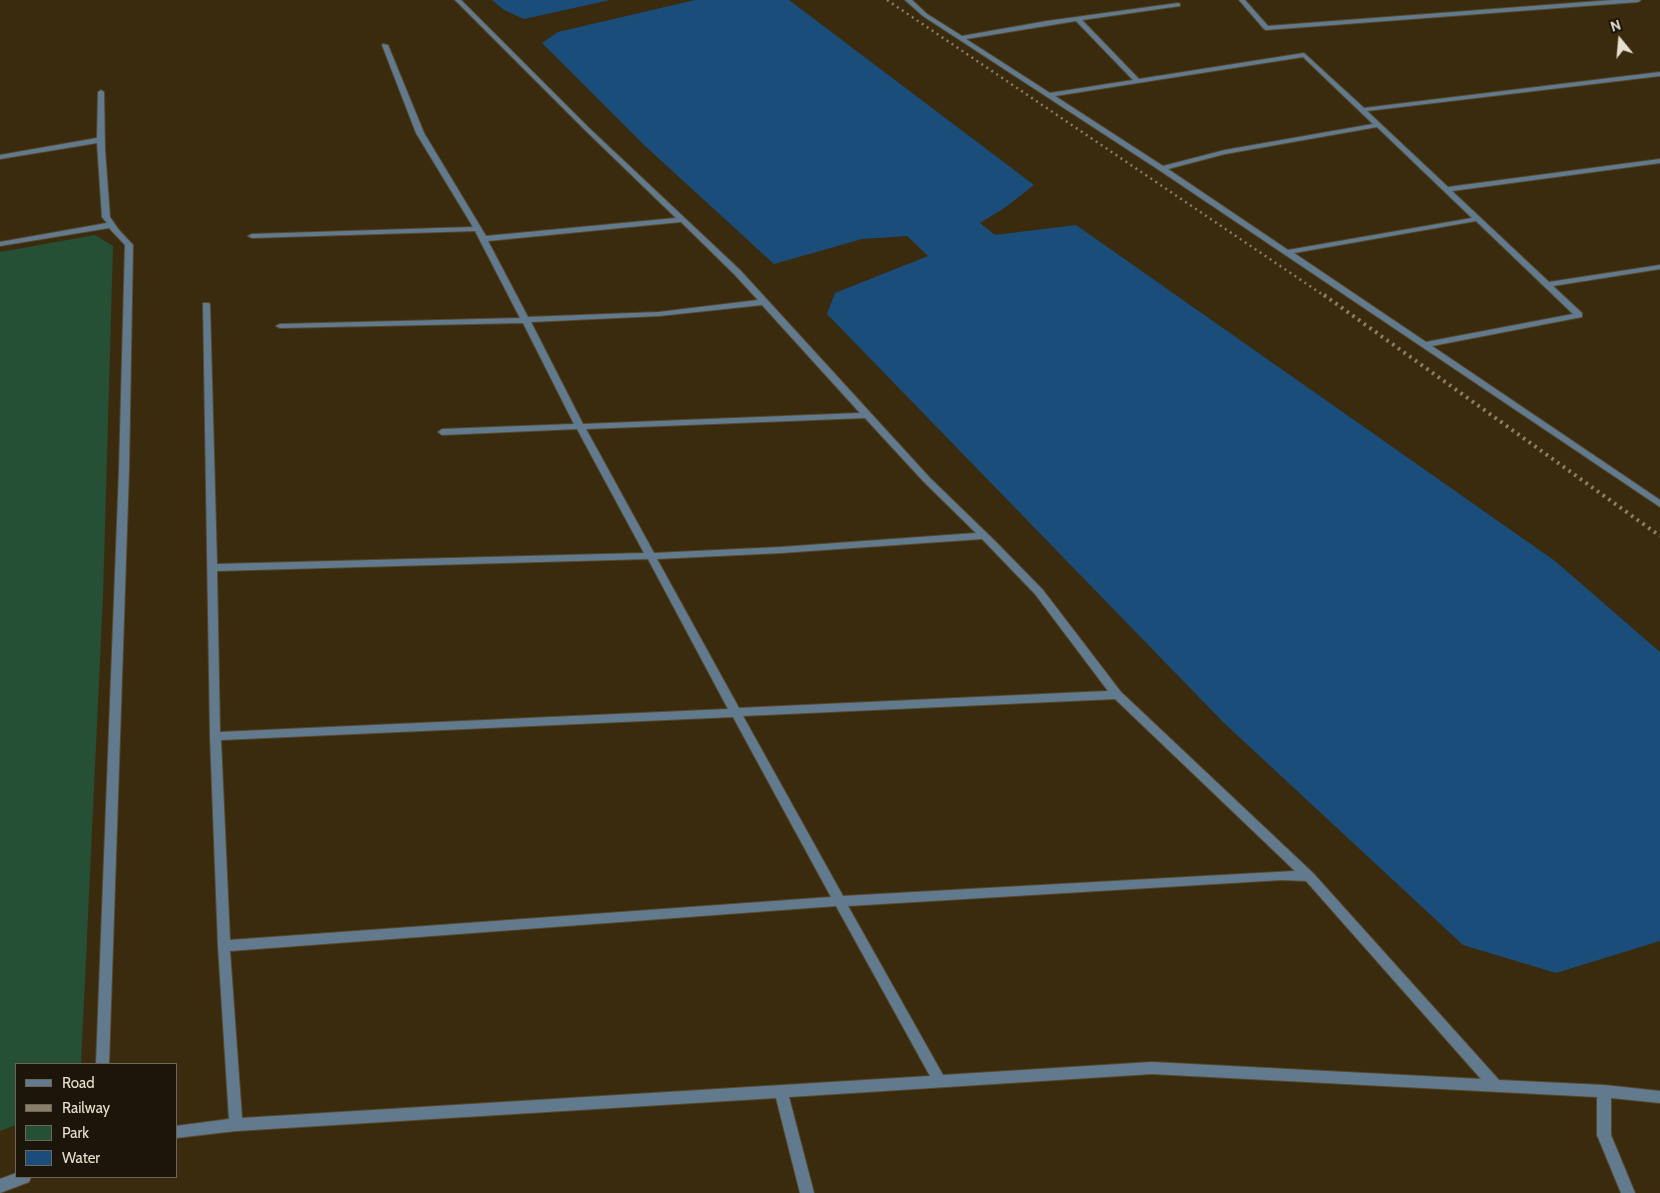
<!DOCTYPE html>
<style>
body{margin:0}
#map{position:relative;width:1660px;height:1193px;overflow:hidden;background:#3a2b0e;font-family:Cabin,sans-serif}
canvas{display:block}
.legend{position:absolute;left:15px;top:1063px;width:162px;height:115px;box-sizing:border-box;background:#1c1509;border:1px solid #6e6658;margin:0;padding:6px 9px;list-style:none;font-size:15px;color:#e9dfce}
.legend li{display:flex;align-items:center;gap:10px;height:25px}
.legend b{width:25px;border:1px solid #6e6658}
.north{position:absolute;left:1595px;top:15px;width:50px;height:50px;-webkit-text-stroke:4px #1c1509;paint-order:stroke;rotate:343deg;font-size:14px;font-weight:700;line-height:20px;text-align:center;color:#e9dfce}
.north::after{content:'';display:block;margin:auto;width:18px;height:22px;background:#e9dfce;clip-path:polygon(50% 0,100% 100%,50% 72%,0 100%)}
</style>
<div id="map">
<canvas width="1660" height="1193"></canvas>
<ul class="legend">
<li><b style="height:6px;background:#627a8e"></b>Road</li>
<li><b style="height:6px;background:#8b7e67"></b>Railway</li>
<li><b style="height:14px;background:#255036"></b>Park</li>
<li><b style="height:14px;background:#1a4d7a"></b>Water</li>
</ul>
<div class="north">N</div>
</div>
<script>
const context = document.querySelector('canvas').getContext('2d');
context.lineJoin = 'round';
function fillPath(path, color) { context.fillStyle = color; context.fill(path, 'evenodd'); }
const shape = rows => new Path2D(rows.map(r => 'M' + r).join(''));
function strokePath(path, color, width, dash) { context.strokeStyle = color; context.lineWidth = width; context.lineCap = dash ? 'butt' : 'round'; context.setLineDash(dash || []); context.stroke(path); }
fillPath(shape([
 [95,235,113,246,103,596,81,1064,16,1064,16,1125,0,1131,0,252]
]), '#255036');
fillPath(shape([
 [492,0,610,0,524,19,504,10],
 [695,0,789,0,1034,185,1006,207,980,223,995,235,1076,225,1555,561,1660,652,1660,941,1556,973,1463,945,1224,723,827,314,835,293,928,256,907,236,862,239,774,264,644,145,542,43,558,32]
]), '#1a4d7a');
const minor = shape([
 [455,0,461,0,589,128,740,270,930,478,995,541,1043,590,1121,692,1313,873,1499,1080,1604,1085,1660,1091,1660,1103,1611,1098,1611,1135,1635,1193,1621,1193,1597,1135,1597,1097,1152,1074,789,1097,814,1193,800,1193,776,1098,236,1131,176,1138,176,1126,229,1119,218,946,210,736,203,303,209,303,210,305,217,564,644,553,577,429,442,435,438,432,442,429,574,424,523,323,280,328,276,326,280,324,520,318,475,231,252,238,248,236,252,234,473,227,416,133,382,45,383,44,388,45,424,133,486,236,676,218,585,130,455,0],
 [681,222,734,274,758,300,659,312,528,317,488,241,681,222],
 [762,305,860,413,583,424,531,322,659,316,762,305],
 [865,418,924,482,976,533,781,547,654,553,586,429,865,418],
 [982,539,1035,594,1108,691,739,708,657,559,781,553,982,539],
 [648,559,728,709,220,732,217,571,648,559],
 [1115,699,1295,871,843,896,743,716,1115,699],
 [733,717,831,897,230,940,221,740,733,717],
 [1282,880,1306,881,1481,1079,1152,1062,943,1075,848,906,1282,880],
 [836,906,930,1076,242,1118,230,951,836,906],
 [905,0,912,0,927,14,962,36,1047,21,1178,3,1180,4,1180,6,1082,20,1139,79,1304,53,1364,108,1660,72,1660,76,1367,111,1448,187,1660,159,1660,163,1452,191,1549,282,1660,265,1660,269,1553,286,1582,313,1582,317,1432,346,1660,500,1660,507,1159,170,923,16,905,0],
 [1076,21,1133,80,1050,93,966,39,1076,21],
 [1303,57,1373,124,1225,150,1163,166,1055,96,1303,57],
 [1377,127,1472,218,1288,250,1168,169,1225,154,1377,127],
 [1476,221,1573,314,1426,342,1294,253,1476,221],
 [1239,0,1245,0,1268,26,1613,0,1641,0,1638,2,1266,30,1264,29,1239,0],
 [101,90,104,92,105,150,110,217,119,230,133,245,129,470,109,1064,96,1064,119,470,125,245,109,228,0,246,0,242,107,223,102,217,97,143,0,159,0,155,97,138,98,92,101,90],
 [16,1173,16,1177,31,1177,29,1182,0,1193,0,1179,16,1173]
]);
strokePath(minor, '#56482d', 2);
fillPath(minor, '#627a8e');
strokePath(shape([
 [887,0,1326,297]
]), '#8b7e67', 2.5, [2, 4]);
strokePath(shape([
 [1324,295,1660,536]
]), '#8b7e67', 4, [2.5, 4.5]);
</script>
